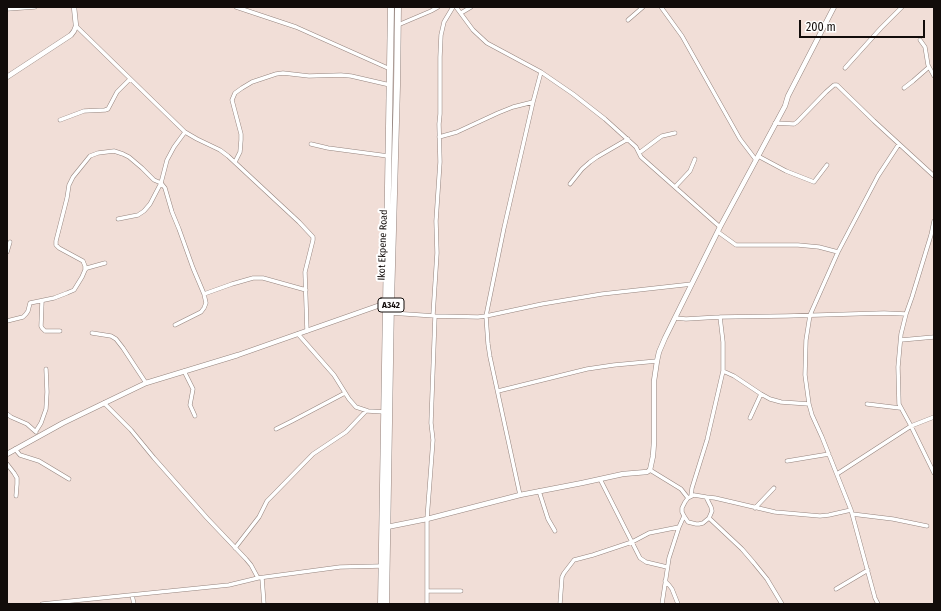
<!DOCTYPE html>
<style>
body{margin:0}
#map{position:relative;width:941px;height:611px;overflow:hidden;background:#f1ded7;font-family:"Fira Sans Condensed",sans-serif}
canvas{display:block}
.frame{position:absolute;inset:0;border:8px solid #120c0a;pointer-events:none}
.scale{position:absolute;left:799px;top:20px;width:126px;height:18px;box-sizing:border-box;border:2px solid #120c0a;border-top:0;padding-left:5px;font-size:12px;line-height:14px;white-space:nowrap;color:#120c0a;-webkit-text-stroke:3px #fff;paint-order:stroke}
</style>
<div id="map">
<canvas width="941" height="611"></canvas>
<div class="frame"></div>
<div class="scale">200 m</div>
</div>
<script>
const context = document.querySelector('canvas').getContext('2d');
context.lineJoin = 'round';
const shape = rows => new Path2D(rows.map(r => 'M' + r).join(''));
function strokePath(path, color, width, dash) { context.strokeStyle = color; context.lineWidth = width; context.lineCap = dash ? 'butt' : 'round'; context.setLineDash(dash || []); context.stroke(path); }
function drawText(font, color, halo, rows, align = 'center') {
  context.font = font + ' "Fira Sans Condensed",sans-serif'; context.lineWidth = 4; context.setLineDash([]); context.textBaseline = 'middle'; context.strokeStyle = halo; context.fillStyle = color; for (const [text, x, y, turn = 0] of rows) {
    context.save(); context.translate(x, y); context.rotate((+turn || 0) * Math.PI / 180); context.textAlign = isNaN(turn) ? turn : align; if (halo) context.strokeText(text, 0, 0); context.fillText(text, 0, 0); context.restore();
  }
}
const street = shape([
 [236,7,296,27,390,69],
 [456,7,473,30,487,43,541,72,573,94,605,119,636,147,641,157,720,227],
 [661,7,682,36,740,139,756,160],
 [7,9,35,7],
 [461,13,471,7],
 [628,20,643,7],
 [398,25,431,11,438,7],
 [76,26,185,132,197,139,220,150,228,156,299,222,313,237,313,240,305,272,307,331],
 [920,40,925,47,928,65,934,76],
 [845,68,881,28,902,7],
 [904,88,913,81,929,67],
 [60,120,84,111,105,110,108,109,117,92,130,79],
 [775,123,794,124,797,122,826,92,834,85,837,85,874,121,934,176],
 [439,137,457,132,498,113,513,107,533,102],
 [311,144,328,148,388,156],
 [639,153,659,138,662,136,675,133],
 [758,156,786,171,814,182,827,165],
 [235,162,240,152,241,140,241,134,232,100,235,93,242,88,252,82,276,74,283,73,309,76,341,75,351,76,390,85],
 [570,184,582,169,590,162,597,157,628,139],
 [675,187,690,171,695,159],
 [118,219,138,215,144,211,150,204,161,183,167,160,174,147,185,132],
 [934,221,931,235,912,297,906,314,901,334,898,367,899,404,911,426,934,473],
 [718,232,736,245,798,245,819,247,838,252],
 [7,252,10,242],
 [85,270,85,266,83,261,59,248,56,245,56,241,67,198,69,185,73,177,90,156,98,153,114,151,123,154,129,157,142,168,154,180,161,183,165,188,172,212,179,229,193,268,204,294,206,303,204,308,201,312,175,325],
 [204,294,232,284,253,278,263,278,306,290],
 [42,301,41,326,42,328,45,331,60,331],
 [391,313,435,316,478,317,486,316,542,304,602,294,692,284],
 [433,315,437,253,436,221,440,162,439,124,440,114,440,57,441,35,444,22,453,7],
 [675,318,686,319,720,317,786,316,884,313,906,314],
 [7,321,23,317,26,314,28,311,30,303,54,298,67,293,74,290,82,277,85,270,87,268,105,263],
 [92,333,111,336,116,339,123,348,146,383],
 [298,334,334,375,349,399,356,407,368,411,385,412],
 [901,340,934,337],
 [184,371,193,389,190,405,195,416],
 [723,371,734,376,761,394,770,399,781,402,809,404],
 [498,391,587,369,614,365,657,361],
 [104,403,131,430,154,458,207,518,246,559,251,565,258,578],
 [867,404,900,408],
 [7,414,11,417,27,424,36,432],
 [750,418,761,394],
 [276,429,292,421,345,393],
 [36,431,41,423,46,409,47,392,46,369],
 [15,449,20,455,39,461,69,479],
 [787,461,829,454],
 [7,464,14,473,17,478,17,484,16,496],
 [650,470,681,489,688,498],
 [837,474,911,426,934,417],
 [600,479,640,558,646,562,667,567],
 [539,491,548,519,555,531],
 [520,495,490,357,488,344,486,316,504,228,533,102,541,72],
 [694,495,706,497,711,507,712,511,709,518,703,523,699,524,696,524,688,522,684,516,682,512,682,508,685,502,688,498,694,495],
 [691,496,692,488,707,440,723,371,723,342,720,317],
 [706,497,715,498,775,512,820,516,829,515,851,510],
 [755,508,774,488],
 [852,514,893,519,927,526],
 [709,518,742,549,754,563,767,579,782,604],
 [235,548,259,517,267,501,271,497,313,454,346,432,366,411],
 [262,578,264,604],
 [665,581,669,585,672,589,678,604],
 [836,589,868,570],
 [428,591,461,591],
 [132,595,134,604],
 [42,604,229,585,258,578,340,567,382,566],
 [427,604,427,519,433,440,431,423,435,316],
 [560,604,562,577,564,573,574,560,593,555,632,542,649,533,679,527],
 [662,604,669,558,679,527,684,516],
 [878,604,875,598,851,510,822,437,812,415,809,404,805,375,806,340,810,315,838,252,878,176,899,144]
]);
const secondary = shape([
 [7,77,71,35,74,31,76,26,74,7],
 [7,454,63,423,146,383,238,355,386,303],
 [387,527,427,519,520,495,582,483,623,474,647,472,650,470,653,456,654,442,654,381,657,361,659,352,665,338,720,227,785,106,788,96,834,7]
]);
const highway = shape([
 [381,604,391,7],
 [386,604,391,302,397,86,398,7]
]);
strokePath(street, '#95847e', 4.5);
strokePath(secondary, '#95847e', 5.5);
strokePath(highway, '#95847e', 7);
strokePath(street, '#fff', 3.5);
strokePath(secondary, '#fff', 4.5);
strokePath(highway, '#fff', 6);
for (const [x, y, w] of [
 [391,305,26]
]) { const box = new Path2D(); box.roundRect(x - w / 2, y - 7, w, 14, 3); context.fillStyle = '#fff'; context.fill(box); strokePath(box, '#120c0a', 1); }
drawText('bold 9px', '#120c0a', null, [
 ["A342",391,305]
]);
drawText('10px', '#120c0a', '#fff', [
 ["Ikot Ekpene Road",383,245,-88]
]);
</script>
